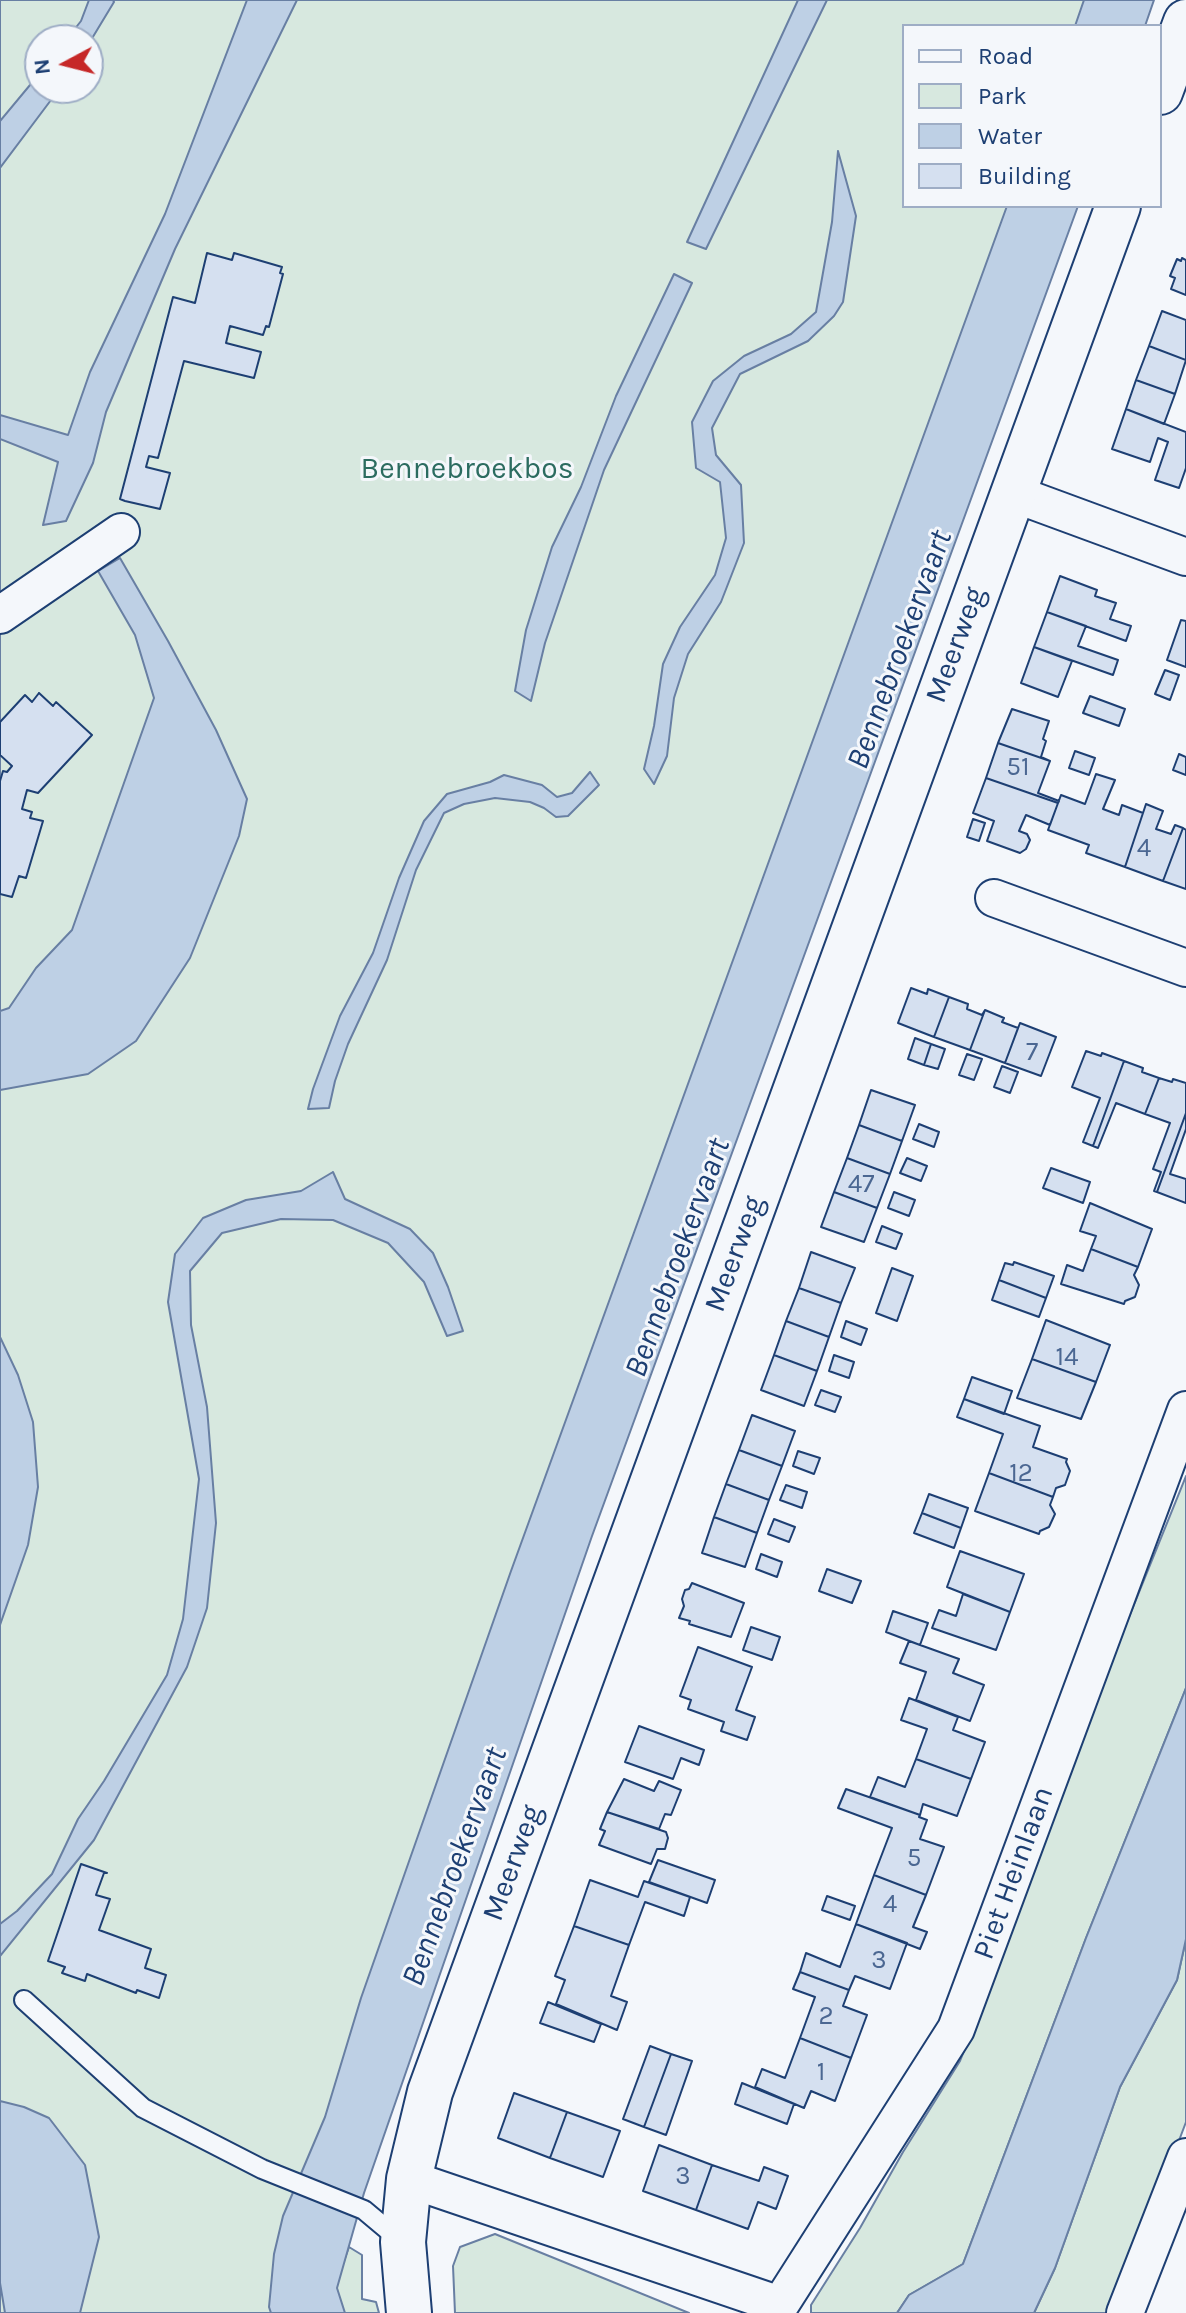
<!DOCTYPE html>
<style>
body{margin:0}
#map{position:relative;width:1186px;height:2313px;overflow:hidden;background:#f4f7fb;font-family:Karla,sans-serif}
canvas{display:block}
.legend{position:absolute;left:902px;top:24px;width:260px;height:184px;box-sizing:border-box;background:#f4f7fb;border:2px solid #9eadc5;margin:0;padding:10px 14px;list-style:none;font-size:24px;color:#1d3f73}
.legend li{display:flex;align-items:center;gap:16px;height:40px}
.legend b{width:40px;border:2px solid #9eadc5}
.north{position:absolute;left:24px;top:24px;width:80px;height:80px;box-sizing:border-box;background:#f4f7fb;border:2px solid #9eadc5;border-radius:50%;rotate:263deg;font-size:22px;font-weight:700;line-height:32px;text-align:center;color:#1d3f73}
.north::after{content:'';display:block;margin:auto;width:28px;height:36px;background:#c62828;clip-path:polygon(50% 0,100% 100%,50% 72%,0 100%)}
</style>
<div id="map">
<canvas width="1186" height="2313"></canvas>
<ul class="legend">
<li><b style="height:10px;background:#f4f7fb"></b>Road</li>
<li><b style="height:22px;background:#d7e8df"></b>Park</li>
<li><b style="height:22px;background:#bed0e5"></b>Water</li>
<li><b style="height:22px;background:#d5e0f0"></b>Building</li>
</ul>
<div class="north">N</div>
</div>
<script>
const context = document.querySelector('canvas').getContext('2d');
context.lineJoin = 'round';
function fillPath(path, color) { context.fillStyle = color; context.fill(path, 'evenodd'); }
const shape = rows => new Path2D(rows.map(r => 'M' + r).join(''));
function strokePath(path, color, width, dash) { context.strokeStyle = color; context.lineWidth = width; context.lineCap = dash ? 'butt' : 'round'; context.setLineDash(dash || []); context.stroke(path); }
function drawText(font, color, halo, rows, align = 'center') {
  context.font = font + ' Karla,sans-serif'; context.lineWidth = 6; context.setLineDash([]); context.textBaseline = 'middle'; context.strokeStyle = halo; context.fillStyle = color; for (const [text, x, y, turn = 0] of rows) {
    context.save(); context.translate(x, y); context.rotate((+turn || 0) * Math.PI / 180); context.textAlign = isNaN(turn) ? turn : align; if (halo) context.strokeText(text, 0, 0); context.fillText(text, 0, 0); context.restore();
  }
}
const green = shape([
 [0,0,1126,0,1117,26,904,26,904,206,1054,206,380,2046,340,2272,349,2247,362,2255,362,2299,376,2302,379,2313,0,2313,0,0],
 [40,40,88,40,88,88,40,88,40,40],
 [1186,1476,1186,1688,1086,1938,963,2264,909,2295,897,2313,811,2313,811,2305,860,2228,903,2152,960,2061,1006,1947,1091,1711,1186,1476],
 [1186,1939,1186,2122,1130,2270,1110,2313,1034,2313,1055,2268,1120,2087,1177,1980,1186,1939],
 [495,2234,689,2313,455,2313,453,2266,460,2247,495,2234]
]);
fillPath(green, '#d7e8df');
strokePath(green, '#687fa3', 2);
const water = shape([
 [89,0,113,0,114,2,88,45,88,40,66,40,81,21,89,0],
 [247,0,297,0,175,249,106,412,93,463,66,521,43,525,58,462,0,439,0,415,68,435,90,372,165,214,247,0],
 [798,0,827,0,706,249,687,242,798,0],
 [1084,0,1154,0,1145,26,1075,26,1084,0],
 [40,73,40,88,60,88,0,168,0,121,40,73],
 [838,151,856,216,843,302,834,316,808,341,740,374,712,428,716,455,741,485,744,543,721,602,688,654,674,698,667,756,654,784,644,769,654,726,663,664,680,627,715,575,726,538,720,482,696,468,692,422,713,381,744,356,791,334,816,312,832,222,838,151],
 [1007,206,1078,206,592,1536,364,2193,337,2288,345,2313,271,2313,269,2307,274,2254,283,2216,325,2117,361,1998,511,1571,1007,206],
 [674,274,692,283,604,470,545,643,531,701,515,691,526,630,552,547,581,487,616,396,674,274],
 [120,558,168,641,216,730,247,799,239,836,190,958,136,1041,88,1074,0,1090,0,1011,9,1008,36,968,72,930,154,698,135,635,98,571,120,558],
 [590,772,599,785,568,816,556,817,544,808,530,802,495,798,464,804,444,813,416,870,387,960,348,1044,335,1081,329,1108,308,1109,313,1089,340,1016,373,953,399,878,424,821,447,794,490,782,504,775,542,785,557,797,572,793,590,772],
 [333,1172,345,1199,410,1229,433,1253,448,1287,463,1331,447,1336,424,1282,388,1243,333,1220,281,1219,222,1233,190,1271,191,1325,207,1407,216,1523,207,1608,187,1667,94,1840,0,1956,0,1924,17,1911,52,1874,78,1819,104,1781,167,1675,183,1619,199,1479,168,1302,175,1254,203,1218,246,1200,301,1191,333,1172],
 [0,1337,18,1375,33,1422,38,1487,28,1545,0,1625,0,1337],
 [1186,1688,1186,1939,1177,1980,1120,2087,1055,2268,1034,2313,897,2313,909,2295,963,2264,1086,1938,1186,1688],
 [0,2101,24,2107,49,2118,85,2165,99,2237,80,2313,5,2313,0,2283,0,2101]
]);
fillPath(water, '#bed0e5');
strokePath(water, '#687fa3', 2);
const building = shape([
 [207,253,232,260,234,253,282,267,280,273,283,274,269,327,266,326,263,335,230,326,226,343,261,352,254,378,184,361,158,458,149,456,146,467,170,473,160,509,125,501,120,499,173,297,195,303,207,253],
 [1182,258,1186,260,1186,295,1171,289,1175,278,1170,276,1177,259,1181,261,1182,258],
 [1162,311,1186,320,1186,360,1149,346,1162,311],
 [1149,346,1186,360,1175,394,1136,380,1149,346],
 [1136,380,1175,394,1164,424,1126,409,1136,380],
 [1126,409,1186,432,1186,468,1179,488,1155,480,1168,442,1158,438,1150,462,1112,449,1126,409],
 [1060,576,1097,590,1095,596,1116,603,1110,619,1131,626,1126,641,1047,612,1060,576],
 [1047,612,1086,626,1078,646,1118,660,1113,675,1034,647,1047,612],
 [1181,620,1186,621,1186,667,1167,660,1181,620],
 [1034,647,1072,661,1058,697,1021,683,1034,647],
 [1165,670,1179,675,1170,700,1155,694,1165,670],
 [39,693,53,706,56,702,92,735,38,793,27,790,22,809,32,812,30,818,43,821,26,878,19,876,12,897,0,894,0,781,3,771,7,772,12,766,0,755,0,722,25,695,32,702,39,693],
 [1090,696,1125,709,1119,726,1083,713,1090,696],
 [1012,709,1049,721,1043,739,1046,741,1041,757,1050,761,998,743,1012,709],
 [998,743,1050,761,1038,793,1059,801,1058,803,986,778,998,743],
 [1075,751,1095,758,1089,775,1069,768,1075,751],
 [1179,754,1186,757,1186,775,1173,770,1179,754],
 [1096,774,1115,780,1103,809,1119,815,1122,805,1143,813,1125,867,1086,853,1089,845,1048,830,1061,795,1085,804,1096,774],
 [986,778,1058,803,1050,825,1026,815,1019,831,1027,834,1030,840,1026,849,1020,853,987,841,994,821,973,813,986,778],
 [1146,804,1163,811,1156,829,1171,834,1175,825,1183,828,1163,881,1125,867,1146,804],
 [973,819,985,823,979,841,967,837,973,819],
 [1183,828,1186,830,1186,889,1163,881,1183,828],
 [911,988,927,994,928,989,949,997,934,1037,898,1023,911,988],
 [949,997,968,1004,967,1009,982,1015,985,1010,970,1050,934,1037,949,997],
 [985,1010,1004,1018,1002,1022,1018,1028,1005,1063,970,1050,985,1010],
 [1020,1023,1056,1037,1041,1076,1005,1063,1020,1023],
 [915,1038,931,1044,924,1065,908,1059,915,1038],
 [931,1044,945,1049,938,1069,924,1065,931,1044],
 [1086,1051,1101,1056,1102,1053,1124,1061,1093,1146,1083,1142,1100,1098,1072,1087,1086,1051],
 [967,1054,982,1059,974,1080,959,1075,967,1054],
 [1124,1061,1143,1068,1142,1072,1159,1078,1145,1114,1116,1103,1098,1148,1093,1146,1124,1061],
 [1002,1066,1018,1072,1010,1093,994,1087,1002,1066],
 [1159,1078,1172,1082,1173,1079,1186,1083,1186,1113,1157,1192,1154,1191,1161,1172,1153,1169,1170,1123,1145,1114,1159,1078],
 [871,1090,915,1105,902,1141,859,1125,871,1090],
 [1186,1113,1186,1129,1170,1174,1186,1179,1186,1203,1157,1192,1186,1113],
 [919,1124,939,1132,934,1147,913,1139,919,1124],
 [859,1125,902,1141,890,1174,847,1158,859,1125],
 [847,1158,890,1174,877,1208,834,1192,847,1158],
 [907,1158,927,1166,921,1181,900,1173,907,1158],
 [1051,1168,1090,1182,1083,1203,1043,1188,1051,1168],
 [834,1192,877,1208,864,1242,821,1227,834,1192],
 [894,1192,915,1200,909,1216,888,1208,894,1192],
 [1090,1203,1152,1229,1138,1267,1091,1249,1096,1236,1080,1231,1090,1203],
 [882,1226,902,1234,896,1249,876,1242,882,1226],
 [1091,1249,1138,1267,1134,1275,1139,1285,1135,1297,1125,1301,1124,1304,1061,1284,1067,1265,1083,1271,1091,1249],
 [811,1252,855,1268,841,1303,799,1288,811,1252],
 [1014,1262,1054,1276,1046,1298,999,1280,1005,1263,1013,1265,1014,1262],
 [892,1268,913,1276,897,1321,876,1313,892,1268],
 [999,1280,1046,1298,1039,1317,992,1300,999,1280],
 [799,1288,841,1303,829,1337,786,1321,799,1288],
 [1046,1320,1110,1345,1096,1382,1032,1359,1046,1320],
 [786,1321,829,1337,817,1371,774,1355,786,1321],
 [846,1321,867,1329,861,1345,841,1337,846,1321],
 [774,1355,817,1371,804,1406,761,1390,774,1355],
 [834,1355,854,1362,849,1378,829,1371,834,1355],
 [1032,1359,1096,1382,1081,1419,1017,1398,1032,1359],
 [972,1377,1012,1391,1004,1414,964,1399,972,1377],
 [821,1390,841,1397,835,1412,815,1405,821,1390],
 [964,1399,1040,1426,1033,1447,1067,1459,1066,1462,1070,1471,1065,1485,1056,1488,1053,1497,989,1473,1003,1434,957,1417,964,1399],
 [752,1415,795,1431,782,1466,739,1450,752,1415],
 [739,1450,782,1466,769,1500,726,1484,739,1450],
 [798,1451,820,1458,814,1474,793,1466,798,1451],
 [989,1473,1053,1497,1050,1505,1055,1514,1049,1527,1040,1531,1039,1534,975,1511,989,1473],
 [726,1484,769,1500,757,1533,714,1517,726,1484],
 [786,1485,807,1492,802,1508,780,1500,786,1485],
 [929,1494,968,1508,961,1528,922,1513,929,1494],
 [922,1513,961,1528,954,1548,914,1533,922,1513],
 [714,1517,757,1533,745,1567,702,1553,714,1517],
 [774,1519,795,1527,789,1542,768,1534,774,1519],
 [960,1551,1024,1574,1010,1612,947,1587,960,1551],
 [761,1554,782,1562,777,1577,756,1569,761,1554],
 [827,1569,861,1581,852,1603,819,1591,827,1569],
 [692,1583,744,1603,731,1637,689,1624,690,1621,679,1618,684,1606,682,1599,685,1590,689,1589,692,1583],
 [963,1594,1010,1612,996,1650,932,1628,939,1610,956,1616,963,1594],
 [893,1611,928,1623,920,1645,886,1632,893,1611],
 [751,1627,780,1637,772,1660,743,1650,751,1627],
 [909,1641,959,1659,953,1673,984,1685,970,1721,916,1700,926,1672,900,1663,909,1641],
 [698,1647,752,1667,736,1710,755,1717,747,1740,721,1731,724,1722,688,1709,691,1700,680,1696,698,1647],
 [909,1698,958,1717,953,1730,985,1742,971,1779,916,1759,927,1729,901,1720,909,1698],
 [639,1726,704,1750,699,1765,681,1758,673,1779,625,1762,639,1726],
 [916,1759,971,1779,957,1816,923,1804,920,1815,870,1797,878,1777,905,1787,916,1759],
 [624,1779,654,1791,659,1781,681,1790,671,1815,665,1814,659,1829,607,1812,624,1779],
 [846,1789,920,1815,919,1817,927,1820,920,1839,944,1847,926,1895,874,1875,892,1828,838,1808,846,1789],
 [607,1812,666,1832,668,1838,665,1849,657,1849,651,1864,599,1845,605,1831,600,1829,607,1812],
 [658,1860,715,1880,707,1903,649,1882,658,1860],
 [81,1864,107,1873,104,1873,96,1895,110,1899,99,1930,151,1949,145,1968,166,1975,159,1998,137,1990,136,1993,87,1974,85,1981,62,1973,65,1967,48,1961,81,1864],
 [874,1875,926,1895,913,1927,927,1932,920,1949,856,1924,874,1875],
 [590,1880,638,1897,644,1881,690,1897,684,1916,645,1902,629,1945,574,1926,590,1880],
 [827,1896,855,1906,850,1920,822,1910,827,1896],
 [856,1924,907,1943,890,1989,855,1976,849,1990,800,1972,806,1953,840,1967,856,1924],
 [574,1926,629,1945,611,1996,627,2002,617,2030,556,2004,565,1980,555,1976,574,1926],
 [800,1972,849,1990,843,2006,867,2015,851,2058,800,2038,815,1997,793,1989,800,1972],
 [548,2002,601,2024,594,2042,540,2023,548,2002],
 [800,2038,851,2058,835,2101,811,2091,804,2108,755,2087,762,2069,785,2078,800,2038],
 [650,2046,671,2054,644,2127,623,2119,650,2046],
 [671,2054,692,2061,666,2135,644,2127,671,2054],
 [742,2083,794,2104,787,2124,735,2104,742,2083],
 [514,2093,567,2112,550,2158,498,2138,514,2093],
 [567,2112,620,2131,603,2177,550,2158,567,2112],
 [659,2145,712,2165,696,2210,643,2191,659,2145],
 [712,2165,759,2181,764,2167,788,2176,776,2209,758,2202,748,2229,696,2210,712,2165]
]);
fillPath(building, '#d5e0f0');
strokePath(building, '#1d3f73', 2);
const lane = shape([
 [24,2000,143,2108,262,2169,364,2210,401,2241]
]);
const street = shape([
 [1012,493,1186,557],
 [0,615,121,532],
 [994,898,1186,968],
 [409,2179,780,2305],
 [780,2305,956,2029,1186,1410],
 [1125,2313,1186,2157]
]);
const secondary = shape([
 [1160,92,1186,22],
 [409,2313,403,2242,409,2179,430,2092,1118,206]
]);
strokePath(lane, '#1d3f73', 22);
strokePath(street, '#1d3f73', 40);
strokePath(secondary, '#1d3f73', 48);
strokePath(lane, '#f4f7fb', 18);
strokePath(street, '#f4f7fb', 36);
strokePath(secondary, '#f4f7fb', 44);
drawText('26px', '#4b6792', null, [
 ["51",1018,768],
 ["4",1144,849],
 ["7",1032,1053],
 ["47",861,1185],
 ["14",1067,1358],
 ["12",1021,1474],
 ["5",914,1859],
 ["4",890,1905],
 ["3",879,1961],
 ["2",826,2017],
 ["1",821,2073],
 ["3",683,2177]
]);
drawText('30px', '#2c6c60', '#f4f7fb', [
 ["Bennebroekbos",467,469]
]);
drawText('30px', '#1d3f73', '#f4f7fb', [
 ["Meerweg",956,645,-70],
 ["Meerweg",735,1254,-70],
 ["Meerweg",513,1863,-70],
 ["Piet Heinlaan",1014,1873,-70]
]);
drawText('italic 32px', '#1d3f73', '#f4f7fb', [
 ["Bennebroekervaart",900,650,-70],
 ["Bennebroekervaart",678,1258,-70],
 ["Bennebroekervaart",455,1867,-70]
]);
</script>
